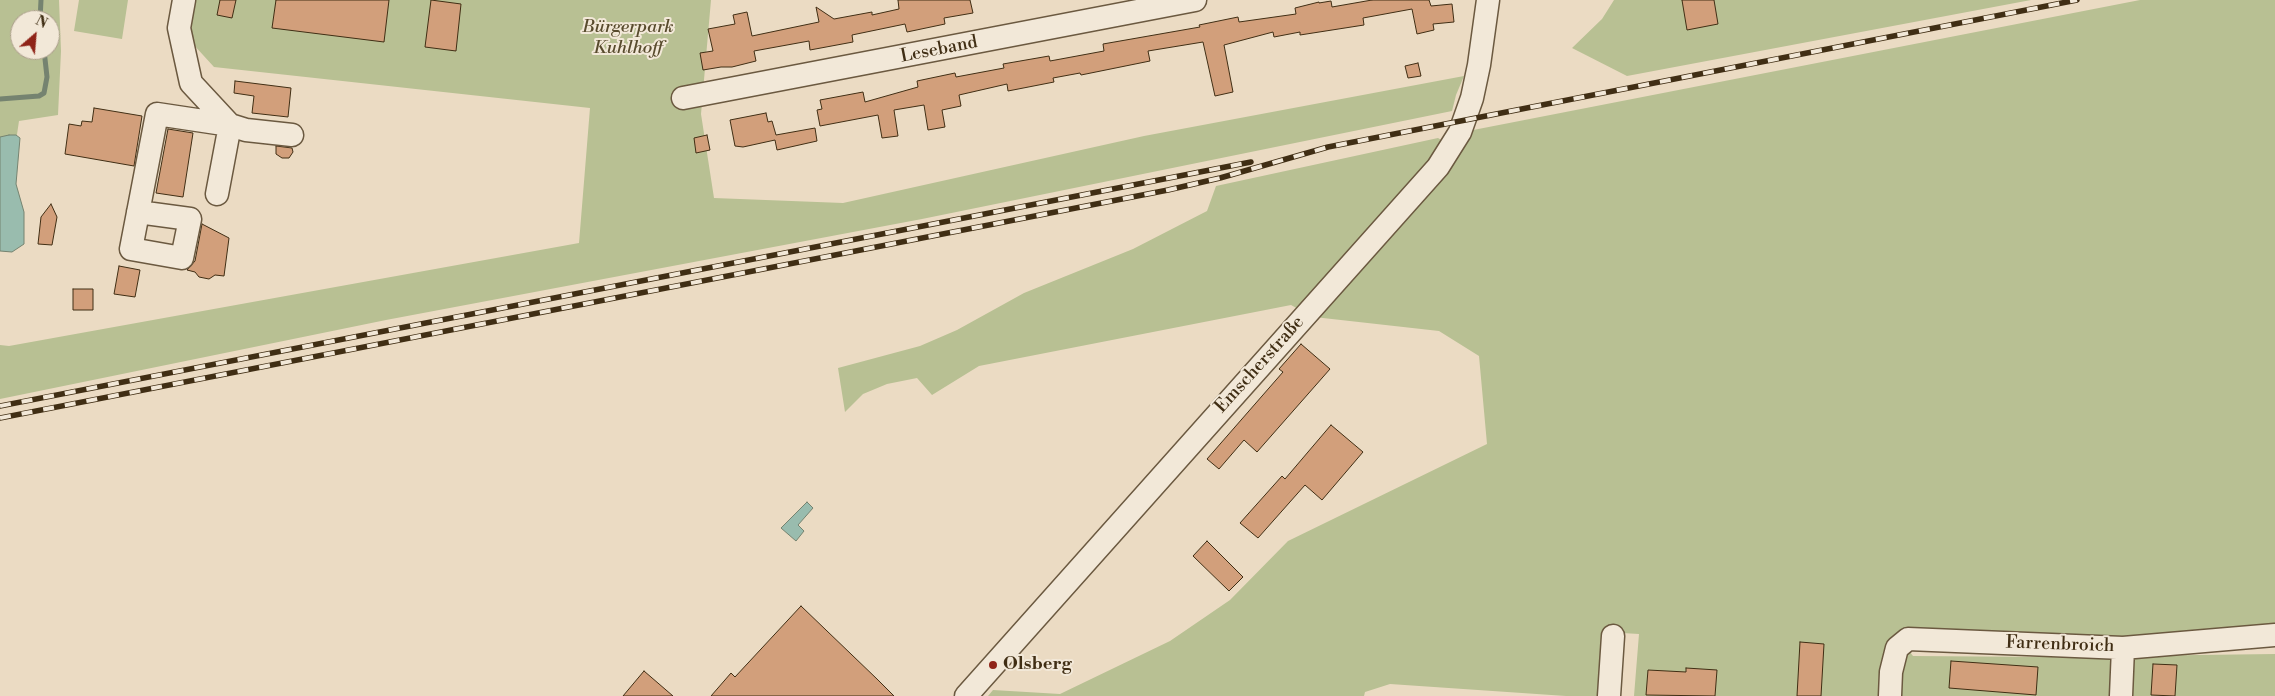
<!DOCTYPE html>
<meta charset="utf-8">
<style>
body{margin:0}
#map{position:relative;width:2275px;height:696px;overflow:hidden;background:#ebdbc3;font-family:"Libre Bodoni",serif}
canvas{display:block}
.north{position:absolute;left:10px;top:10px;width:50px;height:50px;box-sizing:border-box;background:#f2e8d8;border:1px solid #ab9e8a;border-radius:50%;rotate:27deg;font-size:14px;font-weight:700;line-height:20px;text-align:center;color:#402e14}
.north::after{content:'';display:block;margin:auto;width:18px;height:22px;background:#8f2418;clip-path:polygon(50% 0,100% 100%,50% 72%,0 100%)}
</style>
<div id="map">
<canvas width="2275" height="696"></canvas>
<div class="north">N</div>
</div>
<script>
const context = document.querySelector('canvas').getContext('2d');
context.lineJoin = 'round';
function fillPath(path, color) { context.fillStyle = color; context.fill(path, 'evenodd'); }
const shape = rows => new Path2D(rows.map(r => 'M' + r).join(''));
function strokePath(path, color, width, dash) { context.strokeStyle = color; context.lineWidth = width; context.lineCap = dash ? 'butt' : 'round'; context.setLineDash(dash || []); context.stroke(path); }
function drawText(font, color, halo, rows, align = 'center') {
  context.font = font + ' "Libre Bodoni",serif'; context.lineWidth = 4; context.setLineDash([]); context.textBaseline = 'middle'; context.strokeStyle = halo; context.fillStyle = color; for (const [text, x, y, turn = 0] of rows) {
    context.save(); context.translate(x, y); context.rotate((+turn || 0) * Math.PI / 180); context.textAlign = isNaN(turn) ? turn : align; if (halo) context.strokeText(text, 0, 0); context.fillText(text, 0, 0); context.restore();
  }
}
fillPath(shape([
 [0,0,59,0,61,51,58,115,19,121,0,248],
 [20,20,50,20,50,50,20,50],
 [79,0,128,0,122,39,74,31],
 [188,0,711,0,701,114,714,198,843,203,1144,136,1464,76,1456,95,1452,111,922,219,386,320,0,399,0,345,9,346,579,243,590,108,214,67,182,32],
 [1614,0,2031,0,1627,76,1572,48,1602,19],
 [2140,0,2275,0,2275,630,2131,643,1895,633,1913,656,2045,657,2275,654,2275,696,1634,696,1639,634,1605,632,1601,696,1566,696,1390,684,1365,692,1364,696,988,696,993,690,1060,694,1170,641,1230,600,1288,541,1487,444,1479,356,1439,331,1314,317,1463,132],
 [1438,138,1448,144,1300,310,1291,305,979,366,932,395,917,378,887,384,863,394,845,412,838,368,920,346,957,330,1024,293,1133,249,1207,211,1216,186]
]), '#b8c093');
const water = shape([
 [9,135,16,135,20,138,16,184,24,212,24,244,12,252,0,251,0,137,9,135],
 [807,502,813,508,798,525,804,531,796,541,781,528,807,502]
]);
fillPath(water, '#99bcae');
strokePath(water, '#758370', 1);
strokePath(shape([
 [40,20,41,0],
 [0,99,39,96,44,93,47,77,44,50]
]), '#758370', 5);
const building = shape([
 [220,0,236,0,232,18,217,15,220,0],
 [276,0,389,0,384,42,272,28,276,0],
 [431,0,461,4,456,51,425,47,431,0],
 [898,0,970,0,973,13,944,18,945,24,907,32,905,24,852,35,853,42,810,50,809,41,754,51,756,61,732,67,721,67,703,70,700,53,713,51,708,29,735,24,733,15,747,12,752,36,819,22,816,7,834,19,872,12,872,15,899,9,898,0],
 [1372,0,1429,0,1431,6,1452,4,1454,22,1433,24,1434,30,1417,34,1412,9,1363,18,1364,25,1300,35,1300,32,1274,37,1273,32,1224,45,1233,92,1215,96,1203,42,1148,51,1150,61,1081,75,1080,73,1053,78,1054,82,1008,91,1007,84,959,95,961,106,942,110,945,127,928,130,924,105,894,110,898,136,882,138,878,115,820,126,817,110,822,109,820,100,863,92,865,102,918,87,917,81,955,73,956,77,1004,68,1003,64,1049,56,1050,61,1104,51,1103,44,1200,27,1199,25,1238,17,1239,22,1296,14,1295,8,1319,2,1319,3,1331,1,1332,7,1372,0],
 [1682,0,1714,0,1718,24,1687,30,1682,0],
 [1418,63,1421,76,1408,78,1405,66,1418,63],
 [235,81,291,88,288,117,252,113,254,96,234,93,235,81],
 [94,108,142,116,134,166,65,154,69,124,81,126,82,121,92,122,94,108],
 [766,113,768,122,772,121,776,135,815,128,817,141,777,150,775,140,743,147,735,146,730,120,766,113],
 [168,129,193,133,183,197,156,193,168,129],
 [707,135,710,150,696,153,694,138,707,135],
 [276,146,292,148,293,152,289,158,282,158,276,154,276,146],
 [51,204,57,217,52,245,38,244,41,217,51,204],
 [202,224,229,238,224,276,215,275,209,279,199,277,195,272,187,270,195,261,202,224],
 [119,266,140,270,135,297,114,294,119,266],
 [73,289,93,289,93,310,73,310,73,289],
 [1301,344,1330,369,1257,452,1244,440,1219,469,1207,459,1283,372,1279,369,1301,344],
 [1331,425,1363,452,1322,500,1305,485,1258,538,1240,523,1282,476,1285,479,1331,425],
 [1207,541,1243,577,1229,591,1193,556,1207,541],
 [801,606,877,679,894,696,711,696,731,673,735,677,801,606],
 [1800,642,1824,644,1821,696,1797,696,1800,642],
 [1951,661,2038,667,2036,695,1949,688,1951,661],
 [2153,664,2177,665,2175,696,2151,695,2153,664],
 [1686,668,1717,670,1715,696,1646,695,1648,670,1686,672,1686,668],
 [644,671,673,696,623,696,644,671]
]);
fillPath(building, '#d29f7b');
strokePath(building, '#402e14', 1);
const minor = shape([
 [683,98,1195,0],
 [217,194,230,125,246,130,292,135],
 [138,212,190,219,182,258,131,249,157,114,230,125,191,83,179,28,184,0],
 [966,696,1438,167,1460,132,1472,98,1479,65,1488,0],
 [1609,696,1613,636],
 [1890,696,1891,672,1897,648,1908,639,2123,648,2275,635],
 [2121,696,2123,648]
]);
strokePath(minor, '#6b5940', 25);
strokePath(minor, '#f2e8d8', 22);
const rail = shape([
 [0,406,1251,162],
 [0,418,1168,190,1220,178,1328,147,2077,0]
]);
strokePath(rail, '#402e14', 5.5);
strokePath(rail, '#f2e8d8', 4, [11]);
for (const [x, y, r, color] of [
 [993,665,5,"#8f2418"]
]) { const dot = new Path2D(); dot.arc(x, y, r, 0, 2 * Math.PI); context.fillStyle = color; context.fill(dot); strokePath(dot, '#f2e8d8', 2); }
drawText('italic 18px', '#584b2d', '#f2e8d8', [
 ["Bürgerpark",628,28],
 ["Kuhlhoff",628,49]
]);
drawText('18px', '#402e14', '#f2e8d8', [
 ["Leseband",939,50,-11],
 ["Emscherstraße",1260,365,-48],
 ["Farrenbroich",2060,645,2]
]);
drawText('bold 18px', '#402e14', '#f2e8d8', [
 ["Olsberg",1003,665]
], 'left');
</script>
